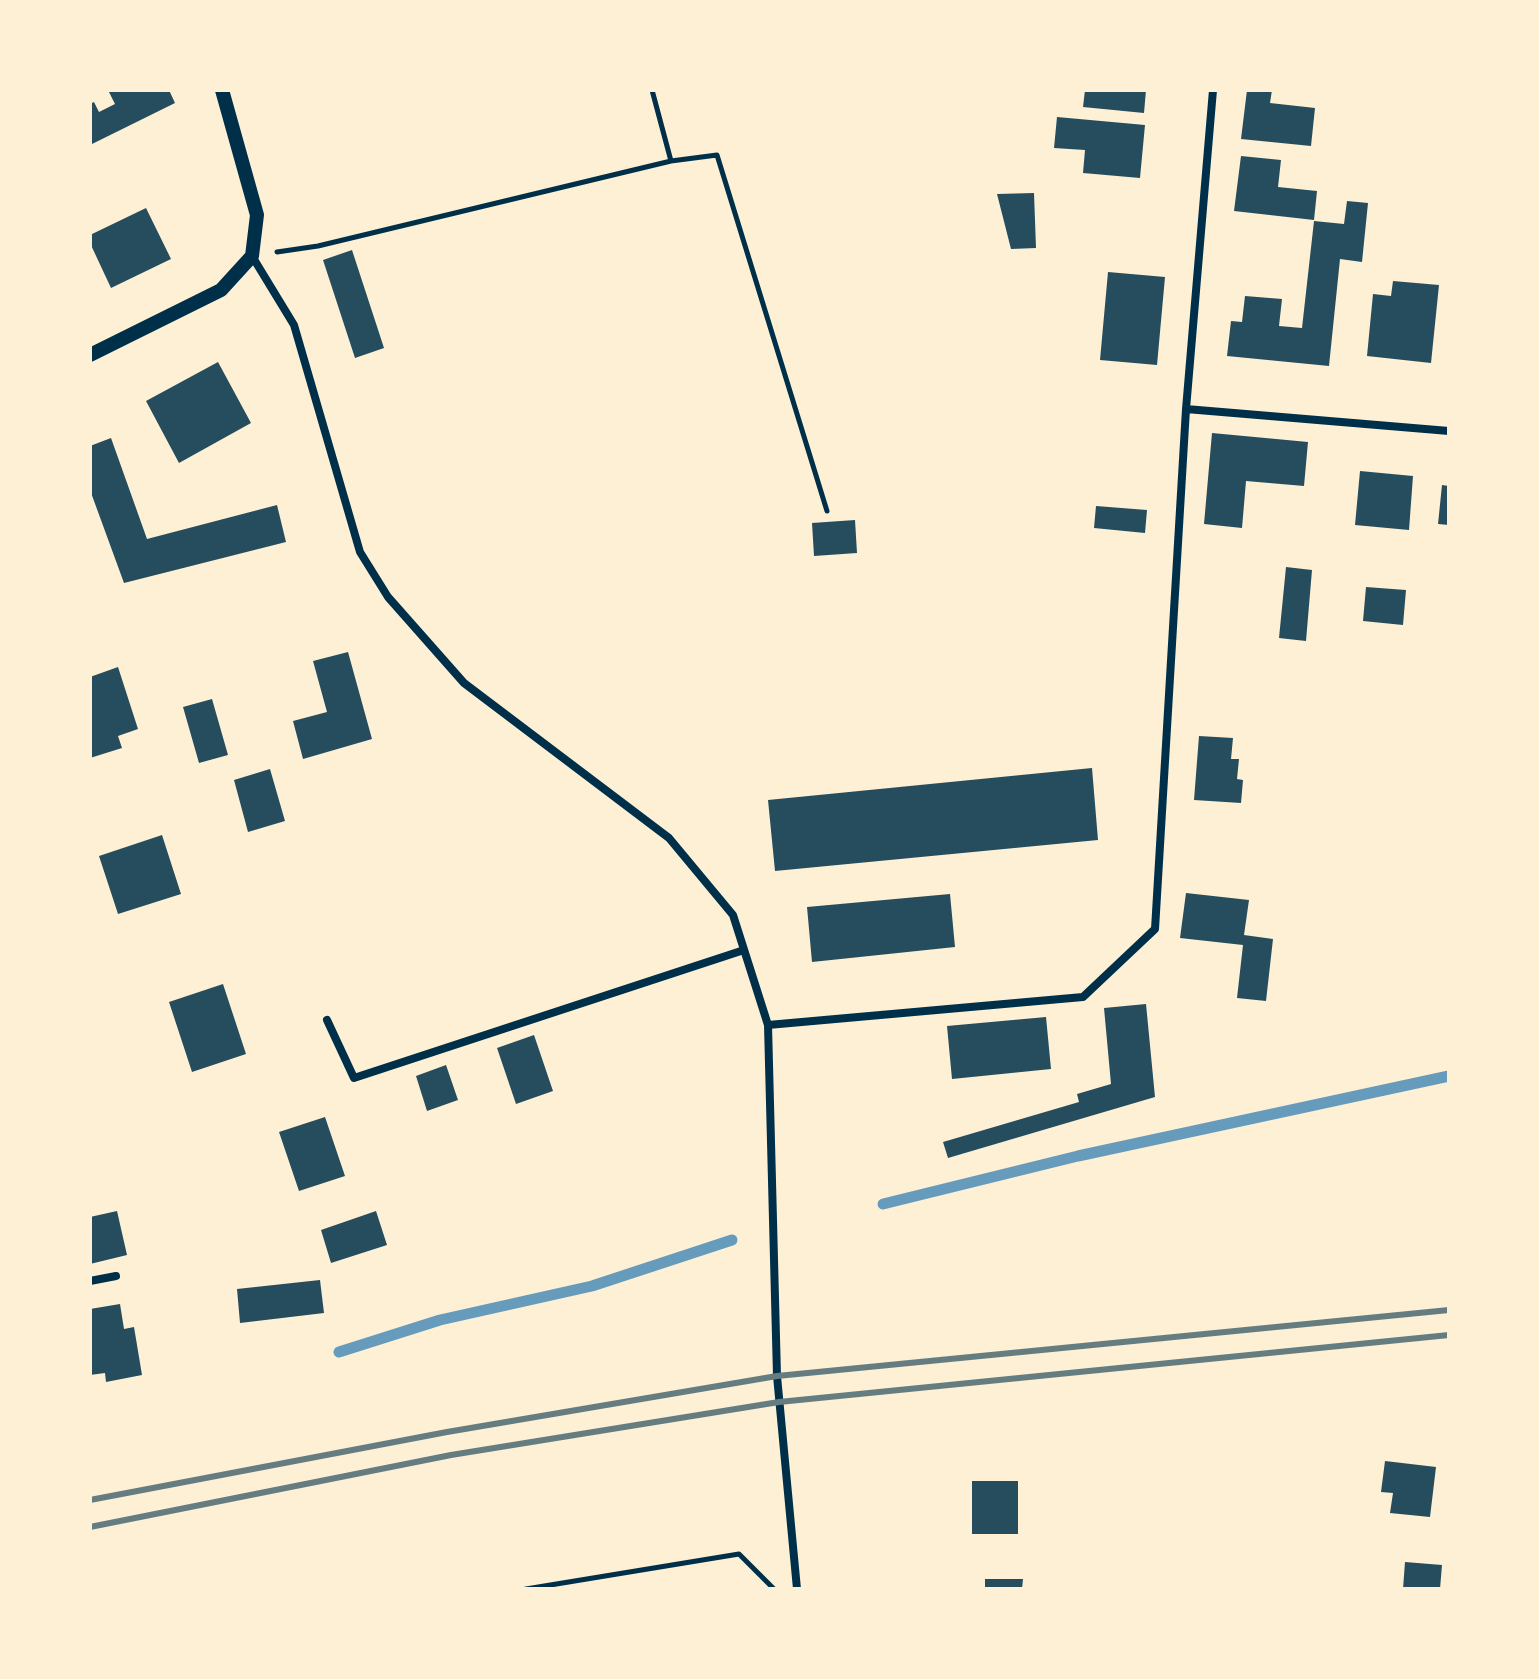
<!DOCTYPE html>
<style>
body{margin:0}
#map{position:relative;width:1539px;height:1679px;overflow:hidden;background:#fdf0d5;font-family:Figtree,sans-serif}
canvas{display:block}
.frame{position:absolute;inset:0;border:92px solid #fdf0d5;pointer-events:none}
</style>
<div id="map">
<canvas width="1539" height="1679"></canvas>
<div class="frame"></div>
</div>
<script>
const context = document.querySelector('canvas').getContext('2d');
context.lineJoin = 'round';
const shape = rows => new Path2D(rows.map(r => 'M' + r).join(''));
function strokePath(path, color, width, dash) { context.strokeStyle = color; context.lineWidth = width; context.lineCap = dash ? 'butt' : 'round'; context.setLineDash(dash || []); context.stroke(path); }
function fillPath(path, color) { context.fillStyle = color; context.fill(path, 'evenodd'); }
strokePath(shape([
 [883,1204,1078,1156,1449,1076],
 [339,1352,440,1320,592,1286,732,1240]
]), '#669bbc', 11);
fillPath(shape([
 [108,90,169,90,175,103,90,145,90,104,94,102,99,112,115,104],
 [1085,90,1146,90,1144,113,1083,107],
 [1247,90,1272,90,1270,103,1315,108,1311,146,1241,139],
 [1057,117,1145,125,1140,178,1083,173,1085,150,1054,148],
 [1241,156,1281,160,1278,187,1317,191,1314,220,1234,211],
 [1034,193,1036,248,1011,249,997,194],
 [1347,201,1368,203,1362,262,1340,259,1329,366,1227,356,1231,321,1242,322,1245,296,1282,299,1279,326,1302,328,1314,221,1344,224],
 [146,208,171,259,111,288,90,243,90,235],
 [352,250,384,348,355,358,323,260],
 [1108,272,1165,277,1157,365,1100,360],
 [1393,281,1439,285,1431,363,1367,356,1373,294,1391,296],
 [218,362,251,423,179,463,146,401],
 [1212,433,1308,442,1304,486,1246,481,1242,528,1204,524],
 [111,438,147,539,277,505,286,542,124,583,90,490,90,446],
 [1360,471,1413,476,1409,530,1355,525],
 [1442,485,1449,486,1449,525,1438,524],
 [1096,506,1147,510,1145,533,1094,528],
 [855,520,857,553,814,556,812,523],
 [1286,567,1312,570,1306,641,1279,638],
 [1366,587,1406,590,1403,625,1363,621],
 [348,652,372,739,303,759,293,721,327,712,313,661],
 [118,667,138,729,118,736,122,748,90,758,90,677],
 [212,699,228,755,199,763,183,707],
 [1199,736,1233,738,1231,759,1239,759,1237,779,1243,780,1241,803,1194,800],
 [1092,768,1098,840,775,871,768,800],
 [270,769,285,821,248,832,234,780],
 [162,835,181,894,118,914,99,856],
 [1186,893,1249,900,1244,935,1273,939,1266,1001,1237,998,1243,945,1180,938],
 [950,894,955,947,812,962,807,907],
 [223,984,246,1054,192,1072,169,1002],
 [1146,1004,1155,1097,948,1158,943,1142,1079,1102,1077,1094,1111,1084,1104,1008],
 [1046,1017,1051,1069,952,1079,947,1026],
 [534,1035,553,1091,516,1104,497,1048],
 [446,1065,458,1100,427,1111,416,1076],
 [325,1117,345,1176,299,1191,279,1132],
 [117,1211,127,1255,90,1264,90,1217],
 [376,1211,387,1245,331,1263,321,1230],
 [320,1280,324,1313,240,1323,237,1289],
 [120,1304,124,1329,134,1327,142,1375,106,1382,105,1373,90,1375,90,1309],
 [1385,1461,1436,1467,1430,1517,1390,1513,1393,1493,1381,1492],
 [972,1481,1018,1481,1018,1534,972,1534],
 [1405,1562,1442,1565,1440,1589,1403,1589],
 [985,1579,1023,1579,1022,1589,985,1589]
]), '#264d5e');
strokePath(shape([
 [652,90,671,161],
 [277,252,318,246,671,161,717,155,827,511],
 [526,1589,739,1554,774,1589]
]), '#003049', 5);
strokePath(shape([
 [252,256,294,325,360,552,388,597,464,683,669,838,733,915,768,1025,777,1376,797,1589],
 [1186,409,1449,431],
 [327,1020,354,1078,744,950],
 [768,1025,1083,997,1155,929,1186,409,1213,90],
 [90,1281,116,1276]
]), '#003049', 8);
strokePath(shape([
 [90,355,221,290,252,256,257,215,222,90]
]), '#003049', 14);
strokePath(shape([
 [90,1500,447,1432,777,1376,1449,1310],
 [90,1527,451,1455,779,1402,1449,1335]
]), '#657d81', 6);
</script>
